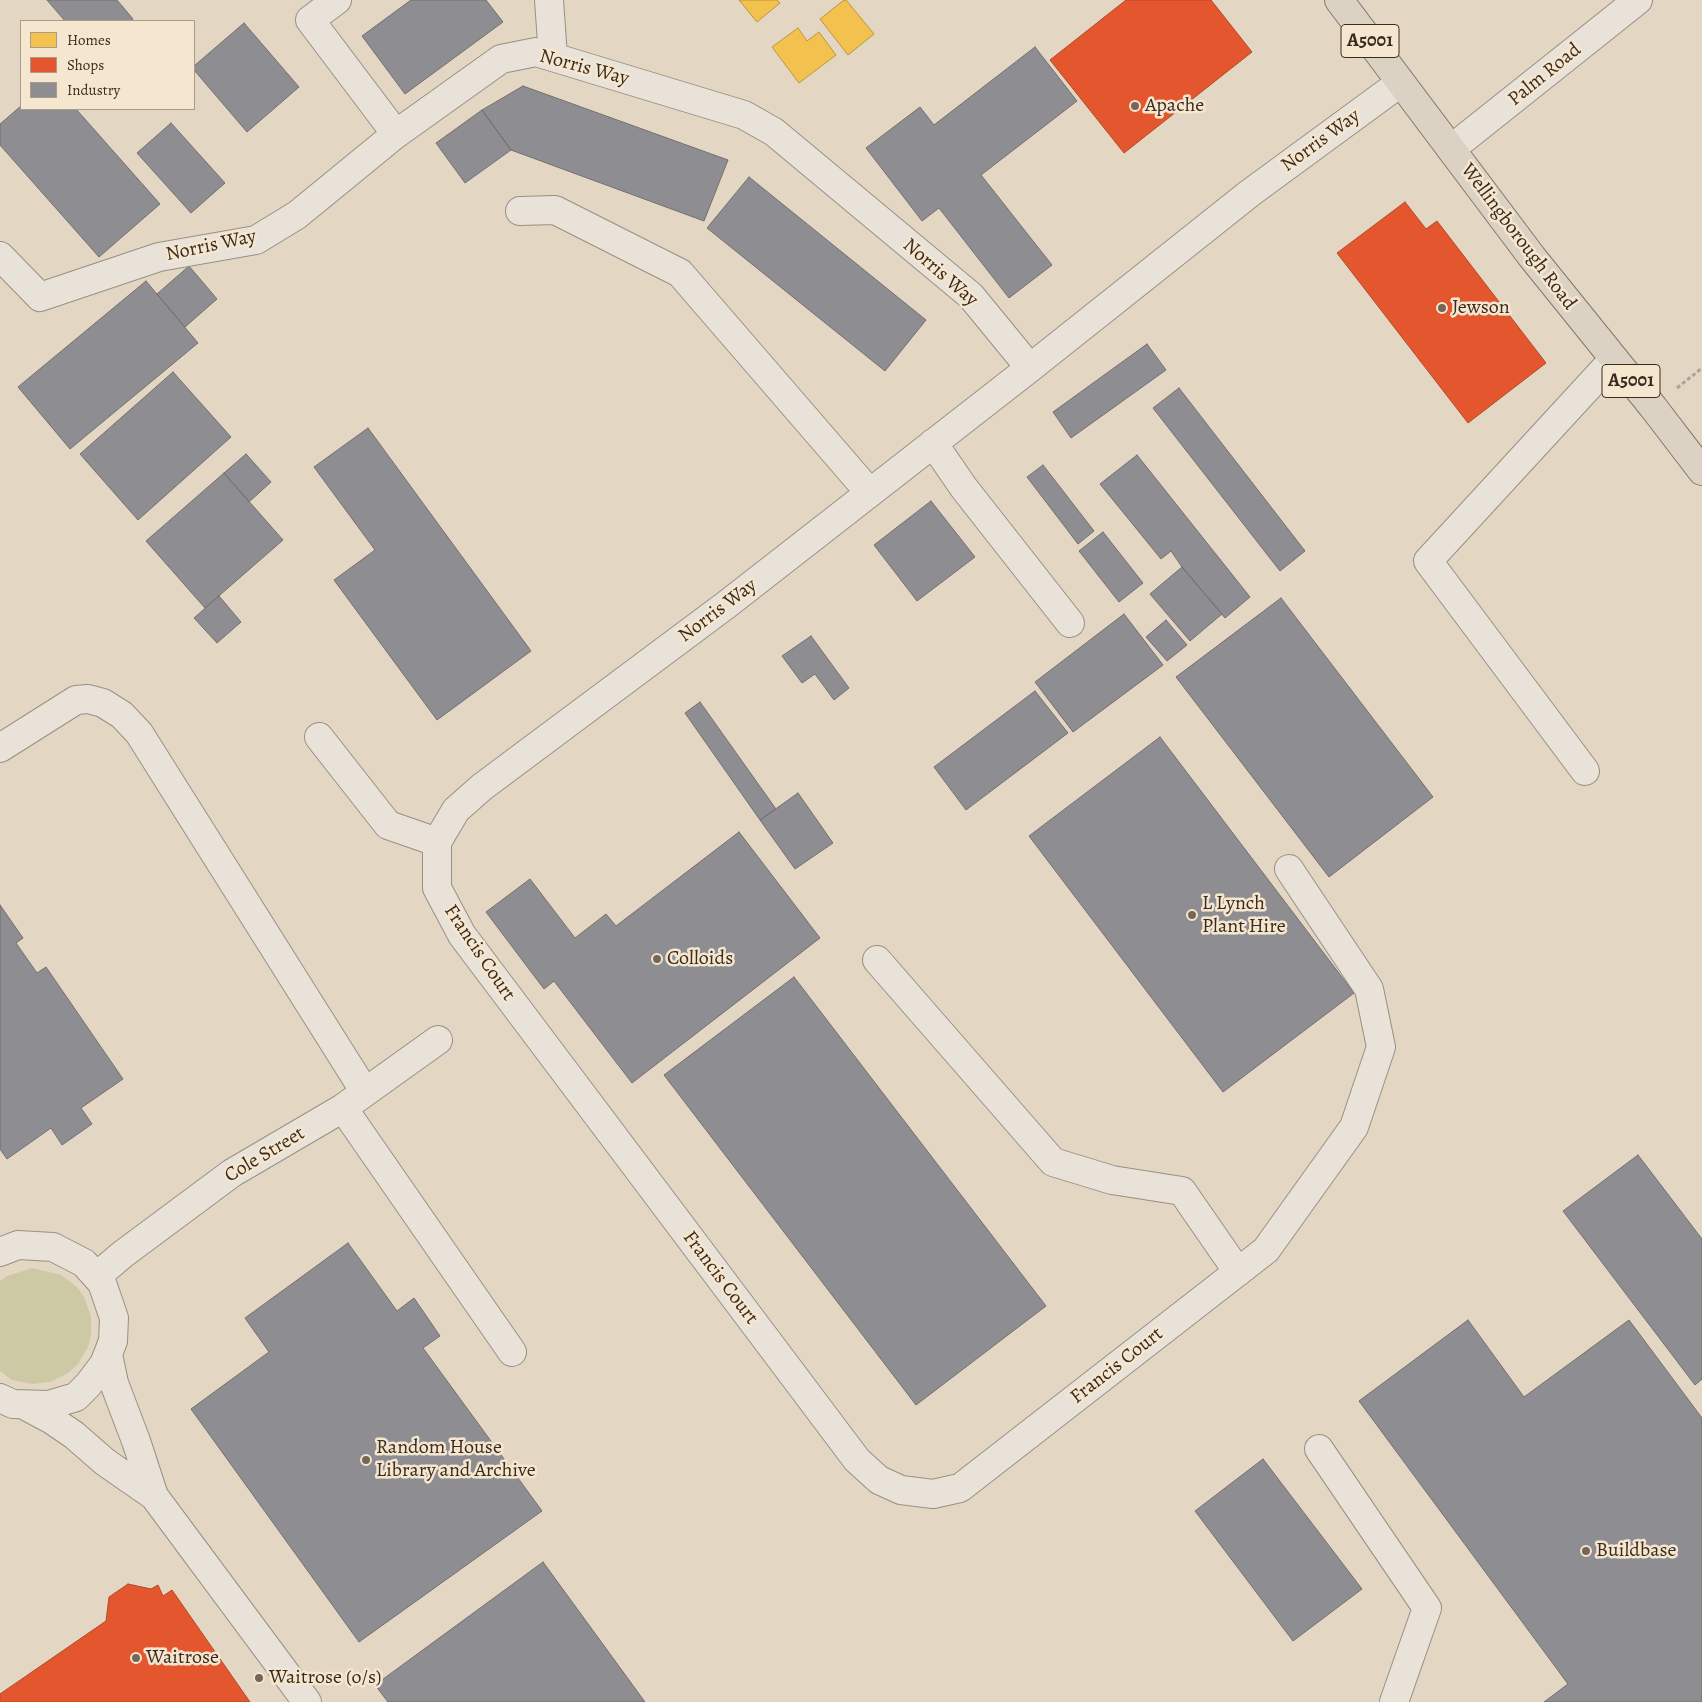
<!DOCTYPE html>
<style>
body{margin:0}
#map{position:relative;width:1702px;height:1702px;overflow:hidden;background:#e3d6c3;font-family:Alegreya,serif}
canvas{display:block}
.legend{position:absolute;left:20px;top:20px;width:175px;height:90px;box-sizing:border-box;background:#f5e6d0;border:1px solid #ab9b88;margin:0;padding:6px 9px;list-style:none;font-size:15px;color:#3b2a1d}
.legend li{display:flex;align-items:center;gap:10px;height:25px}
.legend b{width:25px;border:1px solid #ab9b88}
</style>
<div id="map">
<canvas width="1702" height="1702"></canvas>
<ul class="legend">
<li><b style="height:14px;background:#f2c14e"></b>Homes</li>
<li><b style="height:14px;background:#e4572e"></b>Shops</li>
<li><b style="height:14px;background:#8d8d92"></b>Industry</li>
</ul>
</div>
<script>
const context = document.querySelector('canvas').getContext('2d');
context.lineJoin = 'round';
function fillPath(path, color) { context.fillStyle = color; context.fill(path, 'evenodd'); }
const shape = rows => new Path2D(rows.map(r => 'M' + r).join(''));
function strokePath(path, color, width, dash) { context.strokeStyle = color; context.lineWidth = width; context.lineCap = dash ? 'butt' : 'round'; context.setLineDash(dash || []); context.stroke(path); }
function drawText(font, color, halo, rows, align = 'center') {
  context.font = font + ' Alegreya,serif'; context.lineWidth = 5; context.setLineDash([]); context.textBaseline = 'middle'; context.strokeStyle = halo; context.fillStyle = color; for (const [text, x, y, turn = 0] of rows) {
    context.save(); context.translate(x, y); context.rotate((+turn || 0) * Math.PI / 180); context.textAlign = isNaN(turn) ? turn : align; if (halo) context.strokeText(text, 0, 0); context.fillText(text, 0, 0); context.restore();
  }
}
fillPath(shape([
 [32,1268,61,1275,77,1287,84,1297,91,1316,91,1336,88,1347,78,1364,68,1373,50,1382,32,1384,12,1380,0,1371,0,1281,7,1276]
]), '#cdc9a5');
const homes = shape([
 [739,0,777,0,780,3,757,22,739,0],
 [844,0,846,0,874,34,848,55,820,19,844,0],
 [798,28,807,41,819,32,836,55,799,83,772,47,798,28]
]);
fillPath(homes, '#f2c14e');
strokePath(homes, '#bb943f', 1);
const shops = shape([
 [1126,0,1211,0,1252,52,1124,153,1050,60,1126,0],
 [1405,202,1426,229,1437,221,1546,363,1468,423,1337,253,1405,202],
 [128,1584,151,1589,158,1585,163,1596,172,1590,250,1702,0,1702,0,1694,106,1621,109,1597,128,1584]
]);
fillPath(shops, '#e4572e');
strokePath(shops, '#b14a29', 1);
const industry = shape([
 [47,0,117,0,133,19,130,21,65,21,47,0],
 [411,0,486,0,503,22,405,94,362,36,411,0],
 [244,23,299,87,247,132,194,70,194,66,244,23],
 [1035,47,1077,101,981,175,1052,265,1009,298,939,208,922,221,866,148,920,107,934,125,1035,47],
 [523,86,728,160,704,221,511,150,482,110,523,86],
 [21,106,21,109,76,109,160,204,99,257,0,145,0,124,21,106],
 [482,110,511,150,465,183,436,143,482,110],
 [171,123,225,183,191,213,137,153,171,123],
 [749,177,926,320,885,371,707,228,749,177],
 [189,266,217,299,185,327,157,294,189,266],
 [146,281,198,343,70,449,18,387,146,281],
 [1147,344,1166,370,1071,438,1053,412,1147,344],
 [173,372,231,437,138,520,80,454,173,372],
 [1179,388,1305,551,1280,571,1153,408,1179,388],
 [368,428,531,651,437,720,334,580,375,550,314,467,368,428],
 [246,454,271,482,249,502,224,473,246,454],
 [1137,455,1250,597,1225,618,1182,567,1171,551,1161,559,1100,484,1137,455],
 [1043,465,1094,531,1078,544,1027,477,1043,465],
 [224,473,283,540,205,608,146,541,224,473],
 [931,501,975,557,917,601,874,545,931,501],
 [1103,532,1143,583,1119,602,1079,551,1103,532],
 [1182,567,1222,614,1190,641,1150,594,1182,567],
 [219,596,241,622,217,643,194,618,219,596],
 [1281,598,1433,797,1329,877,1176,677,1281,598],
 [1124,614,1163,665,1073,732,1035,682,1124,614],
 [1166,620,1187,645,1167,661,1146,637,1166,620],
 [811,636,849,688,834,700,815,674,802,683,782,656,811,636],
 [1035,691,1068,733,966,810,934,767,1035,691],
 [700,702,776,809,760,820,685,713,700,702],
 [1160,737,1354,993,1223,1092,1029,836,1160,737],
 [798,793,833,843,795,869,760,820,798,793],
 [739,832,820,938,632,1083,554,981,544,989,486,912,530,879,575,938,606,914,616,926,739,832],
 [0,905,23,938,16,943,37,973,46,967,123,1079,81,1108,92,1124,62,1145,51,1128,7,1159,0,1149,0,905],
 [794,977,1046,1306,916,1405,664,1075,794,977],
 [1638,1155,1702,1239,1702,1379,1695,1385,1563,1211,1638,1155],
 [348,1243,397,1311,414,1298,440,1336,423,1348,542,1511,359,1642,191,1409,269,1352,245,1318,348,1243],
 [1468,1320,1524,1397,1629,1320,1702,1418,1702,1702,1544,1702,1568,1684,1359,1401,1468,1320],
 [1263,1459,1362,1589,1293,1641,1195,1511,1263,1459],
 [543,1562,645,1702,388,1702,375,1685,543,1562]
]);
fillPath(industry, '#8d8d92');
strokePath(industry, '#746f6f', 1);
const minor = shape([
 [337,0,310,20,396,134],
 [549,0,553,57],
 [1451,149,1638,0],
 [520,211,555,210,680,273,870,493],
 [0,256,40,297,159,257,256,240,297,215,396,134,501,59,536,52,744,115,774,132,971,296,1030,368],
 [933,443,964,488,1070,623],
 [319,737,388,825,437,842,437,888,462,935,857,1460,879,1480,901,1490,933,1494,960,1488,1266,1250,1354,1127,1381,1047,1369,989,1289,869],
 [0,748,76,700,88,699,103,703,122,715,139,733,365,1092],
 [1585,771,1428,561,1613,360],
 [437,842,456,810,482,787,726,605,1030,368,1250,193,1400,83],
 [877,960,1053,1162,1112,1180,1182,1191,1238,1272],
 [343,1108,512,1352],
 [0,1252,18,1245,53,1247,84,1263,102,1283,114,1318,113,1341,104,1364,88,1385,76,1397,49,1405,13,1404,0,1398],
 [97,1276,123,1254,232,1173,343,1108,438,1040],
 [108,1354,114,1383,136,1441,154,1496,307,1702],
 [24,1405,52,1420,74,1435,105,1462,154,1496],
 [1319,1449,1427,1608,1394,1702]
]);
const major = shape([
 [1339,0,1532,257,1653,407,1702,471]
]);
strokePath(minor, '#999083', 30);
strokePath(major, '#81786d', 30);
strokePath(shape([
 [1677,388,1702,368]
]), '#aaa39a', 3, [4, 2.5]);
strokePath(minor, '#e8e2d8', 28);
strokePath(major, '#dcd2c3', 28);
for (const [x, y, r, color] of [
 [1135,106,5,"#766657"],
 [1442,308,5,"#766657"],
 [1192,915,5,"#766657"],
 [657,959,5,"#766657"],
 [366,1460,5,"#766657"],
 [1586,1551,5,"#766657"],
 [136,1658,5,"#766657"],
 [259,1678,5,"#766657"]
]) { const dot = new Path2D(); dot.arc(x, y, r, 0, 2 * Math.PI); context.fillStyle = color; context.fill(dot); strokePath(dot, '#f5e6d0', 2); }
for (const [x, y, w] of [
 [1370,41,58],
 [1631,381,58]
]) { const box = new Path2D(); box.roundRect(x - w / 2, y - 16.5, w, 33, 4); context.fillStyle = '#f5e6d0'; context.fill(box); strokePath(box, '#3b2a1d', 1); }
drawText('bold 19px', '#3b2a1d', null, [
 ["A5001",1370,41],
 ["A5001",1631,381]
]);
drawText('20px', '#3b2a1d', '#f5e6d0', [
 ["Norris Way",584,68,15],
 ["Palm Road",1545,75,-39],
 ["Norris Way",1321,141,-36],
 ["Wellingborough Road",1518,237,53],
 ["Norris Way",211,246,-12],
 ["Norris Way",940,273,41],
 ["Norris Way",718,611,-37],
 ["Francis Court",479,953,56],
 ["Cole Street",265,1155,-31],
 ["Francis Court",720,1278,53],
 ["Francis Court",1117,1366,-38]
]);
drawText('20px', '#3b2a1d', '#f5e6d0', [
 ["Apache",1145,106],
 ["Jewson",1452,308],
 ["L Lynch",1202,904],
 ["Plant Hire",1202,927],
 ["Colloids",667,959],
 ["Random House",376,1448],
 ["Library and Archive",376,1471],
 ["Buildbase",1596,1551],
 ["Waitrose",146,1658],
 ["Waitrose (o/s)",269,1678]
], 'left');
</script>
